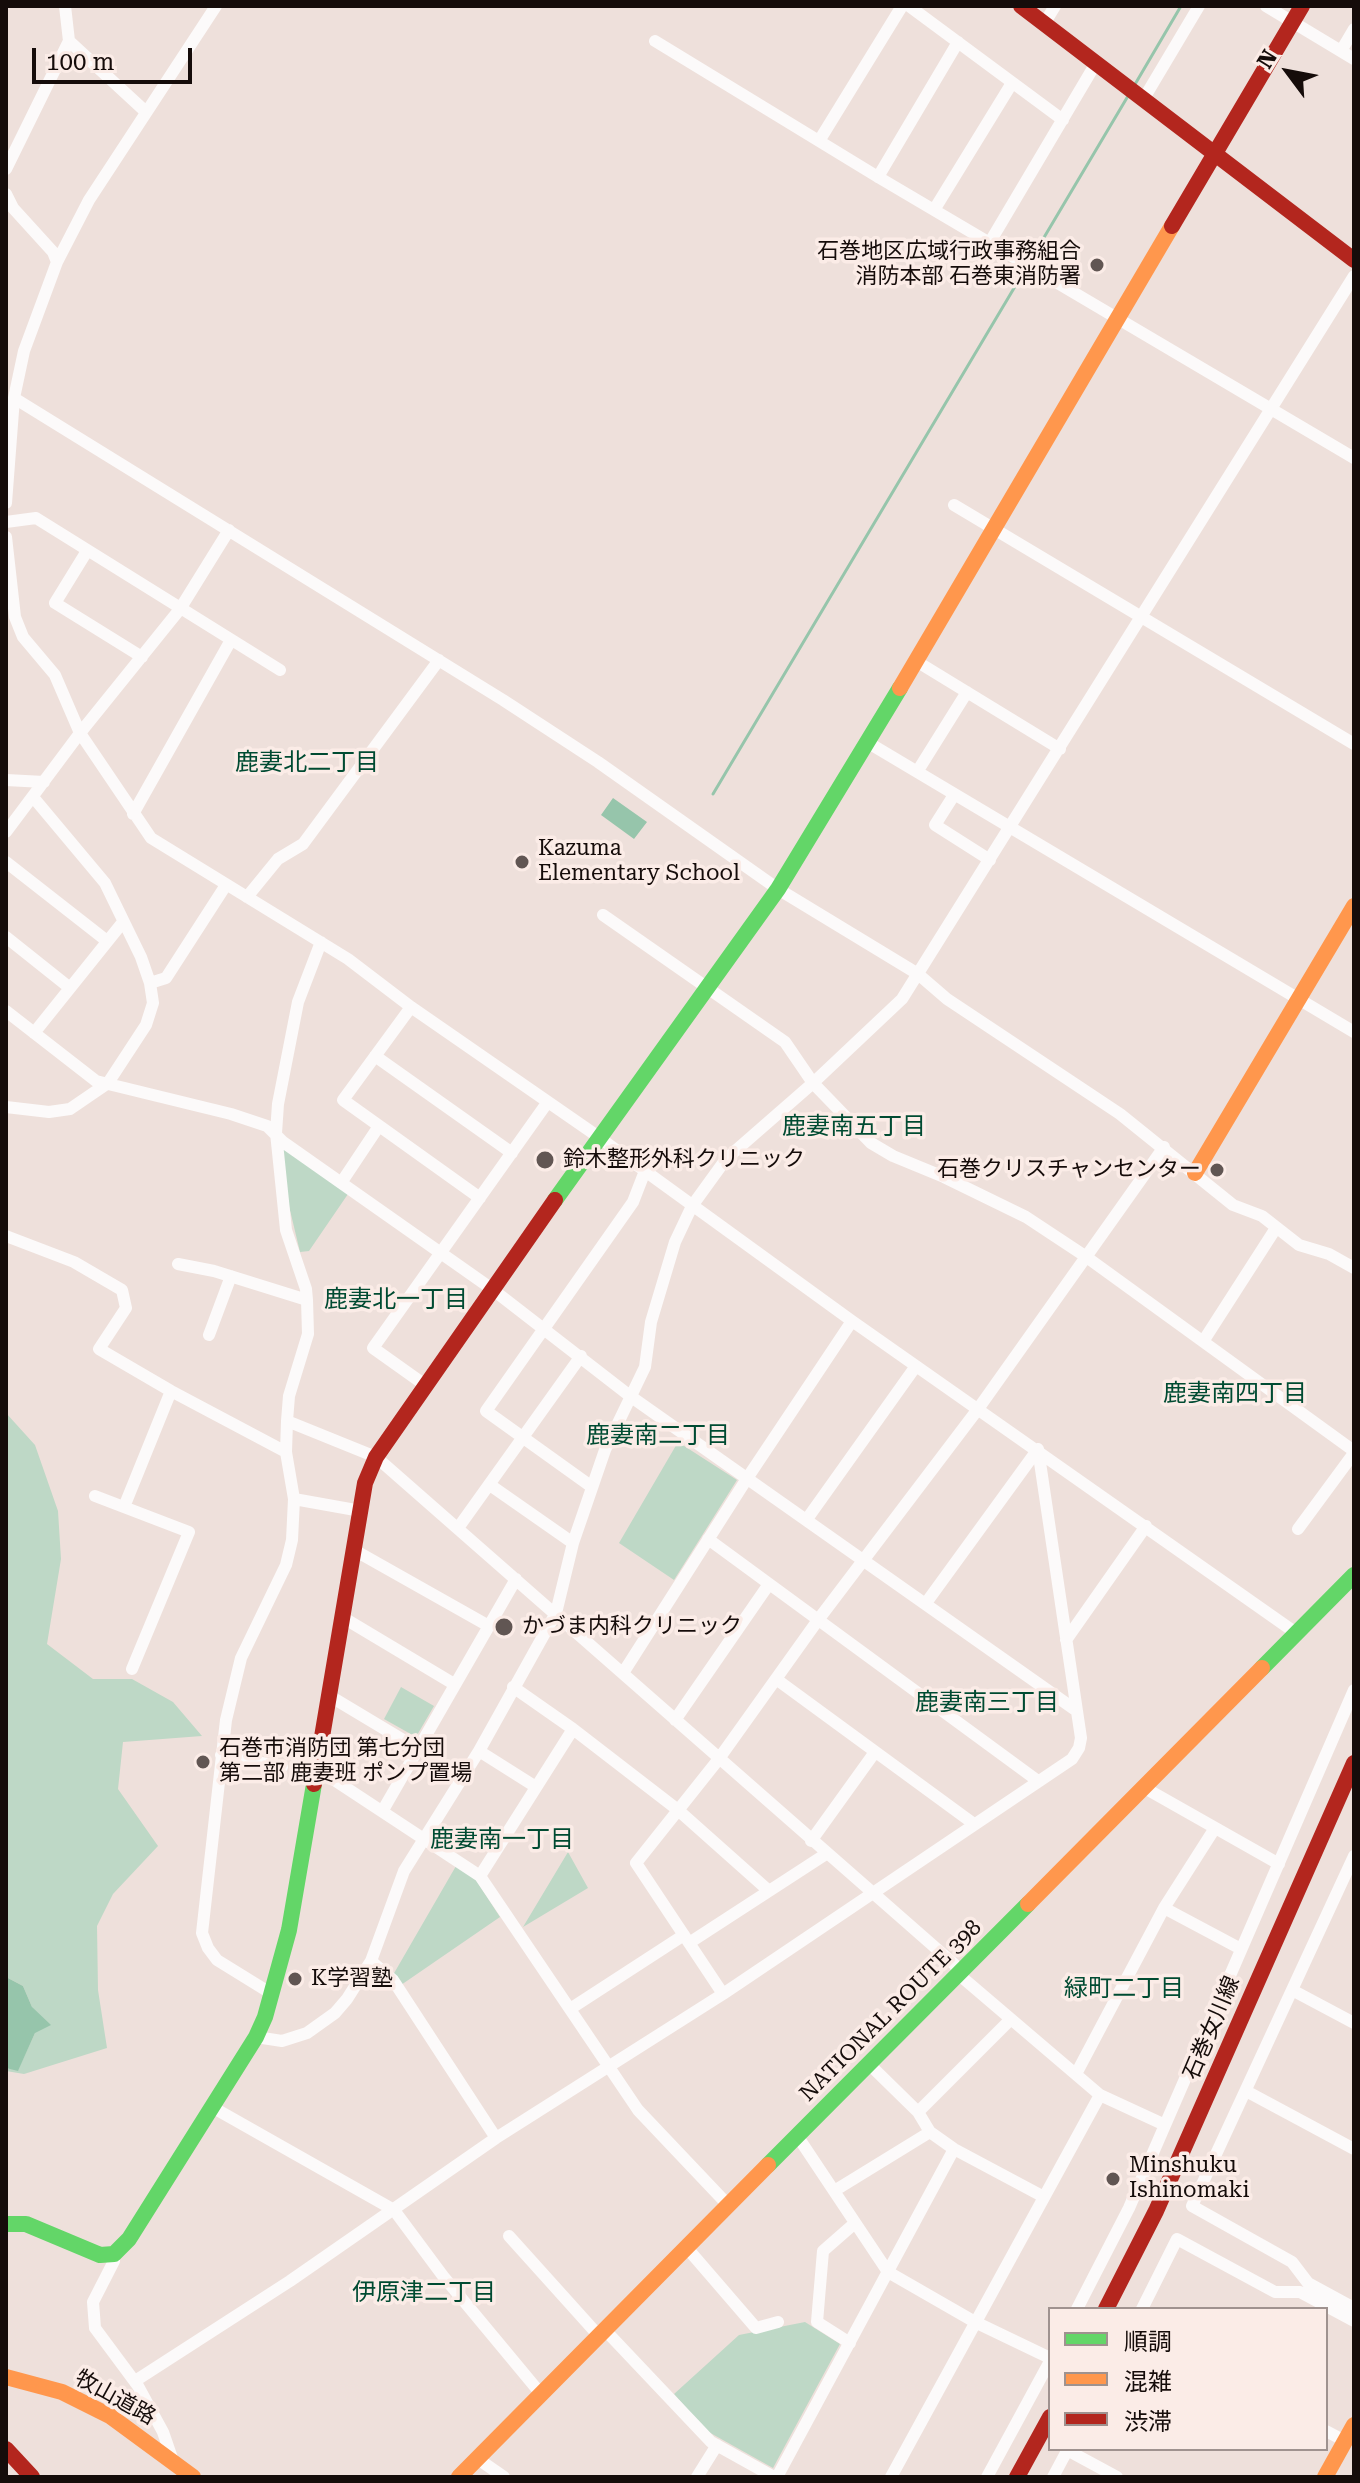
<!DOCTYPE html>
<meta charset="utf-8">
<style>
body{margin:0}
#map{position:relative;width:1360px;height:2483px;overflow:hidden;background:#eee0db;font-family:"Roboto Serif","Noto Sans JP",serif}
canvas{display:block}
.frame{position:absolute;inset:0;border:8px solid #150c0a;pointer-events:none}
.legend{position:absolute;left:1048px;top:2307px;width:280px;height:144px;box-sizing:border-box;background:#fbece7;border:2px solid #9f928f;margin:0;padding:10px 14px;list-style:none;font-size:24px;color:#150c0a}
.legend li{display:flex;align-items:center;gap:16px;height:40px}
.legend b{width:40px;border:2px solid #9f928f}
.north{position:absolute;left:1248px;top:32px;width:80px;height:80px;-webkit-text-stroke:6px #fbece7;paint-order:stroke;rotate:302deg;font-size:22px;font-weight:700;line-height:32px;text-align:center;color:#150c0a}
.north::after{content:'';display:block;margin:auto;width:28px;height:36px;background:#150c0a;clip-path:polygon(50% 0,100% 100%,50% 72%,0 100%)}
.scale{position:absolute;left:32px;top:48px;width:160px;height:36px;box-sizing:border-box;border:4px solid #150c0a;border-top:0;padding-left:10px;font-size:24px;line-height:28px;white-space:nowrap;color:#150c0a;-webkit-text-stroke:6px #fbece7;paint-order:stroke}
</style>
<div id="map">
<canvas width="1360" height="2483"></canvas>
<div class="frame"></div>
<ul class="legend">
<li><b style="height:10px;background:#63d668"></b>順調</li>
<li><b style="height:10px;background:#ff974d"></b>混雑</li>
<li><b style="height:10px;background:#b3261e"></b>渋滞</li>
</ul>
<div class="north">N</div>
<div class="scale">100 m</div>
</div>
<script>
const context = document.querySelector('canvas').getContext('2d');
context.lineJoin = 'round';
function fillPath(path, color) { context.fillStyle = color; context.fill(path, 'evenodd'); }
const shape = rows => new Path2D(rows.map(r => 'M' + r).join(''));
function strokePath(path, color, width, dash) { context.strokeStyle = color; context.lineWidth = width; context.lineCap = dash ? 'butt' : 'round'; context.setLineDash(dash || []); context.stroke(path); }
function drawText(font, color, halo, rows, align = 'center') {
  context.font = font + ' "Roboto Serif","Noto Sans JP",serif'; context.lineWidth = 7; context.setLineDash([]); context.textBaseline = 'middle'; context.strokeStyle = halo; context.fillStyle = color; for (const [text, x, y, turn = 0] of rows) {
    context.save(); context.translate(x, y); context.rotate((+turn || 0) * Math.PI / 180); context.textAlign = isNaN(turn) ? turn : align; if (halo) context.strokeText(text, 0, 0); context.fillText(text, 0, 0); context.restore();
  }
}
fillPath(shape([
 [282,1147,348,1194,309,1251,300,1252,289,1206],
 [6,1413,35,1445,58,1511,61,1559,47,1644,93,1679,132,1679,173,1702,202,1736,123,1742,118,1789,158,1846,113,1894,97,1926,98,1990,107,2048,24,2074,6,2071,6,2068,18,2070,35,2033,32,2007,23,1986,6,1977],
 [678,1442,737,1480,674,1580,619,1543],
 [401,1687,434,1706,416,1737,384,1719],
 [568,1852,588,1888,523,1927],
 [456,1866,476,1880,500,1917,401,1985,393,1975],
 [805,2322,840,2344,773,2468,705,2430,674,2394,739,2335]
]), '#bed8c6');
fillPath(shape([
 [613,798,647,822,634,839,601,815],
 [6,1977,23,1986,32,2007,51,2025,35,2033,18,2071,6,2068]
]), '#96c5ab');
strokePath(shape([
 [1134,86,1181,6],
 [1030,261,1128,96],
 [713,794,1026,268]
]), '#96c5ab', 3);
strokePath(shape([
 [909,6,1063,120],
 [1266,6,1354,59],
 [1044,24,1055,6],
 [69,41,146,112],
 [655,41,878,177,1354,458],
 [1341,51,1354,29],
 [1143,100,1199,6],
 [819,141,902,6],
 [6,169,69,41,65,6],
 [878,177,958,42],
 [6,194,13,208,53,252,57,262],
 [934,210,1012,83],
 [990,242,1096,63],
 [14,398,503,700,598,762,778,889,918,974,947,999,1120,1114,1233,1205,1262,1216,1299,1245,1329,1254,1354,1268],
 [6,503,14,398,24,351,57,262,89,200,216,6],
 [954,505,1354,744],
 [6,522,36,518,280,670],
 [6,537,15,617,23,637,55,675,80,733,151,838,348,959,411,1007,590,1131,852,1321,1296,1633],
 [87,551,55,603,142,657],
 [916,661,1060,749],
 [867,742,1354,1032],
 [917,772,967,692],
 [6,780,44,782],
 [954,795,935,825,990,860],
 [133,814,231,640],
 [6,832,80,733,180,609,229,530],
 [6,862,107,941],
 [247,897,278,859,303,844,439,660],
 [603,915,785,1042,813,1083,871,1143,893,1156,944,1177,1026,1217,1085,1256,1354,1451],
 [6,937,70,988],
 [150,983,166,978,226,885],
 [411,1007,343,1100,480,1198],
 [6,1011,96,1081,231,1114,267,1126,283,1142,492,1289,630,1396,1077,1711],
 [34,1033,123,922],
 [375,1056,512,1153],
 [6,1107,49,1112,70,1109,108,1083,146,1025,153,1003,150,983,141,957,105,883,33,797],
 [341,1183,379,1126],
 [6,1236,74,1262,122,1290,126,1308,99,1349,171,1391,286,1452],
 [178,1264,214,1271,307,1300],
 [209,1335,231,1276],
 [1204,1340,1276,1228],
 [425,1385,373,1348,547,1103],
 [287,1421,376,1457,954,1964,964,1979,1100,2095,1165,2125],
 [490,1485,573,1543],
 [592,1487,486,1411,633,1202,645,1171],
 [95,1496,189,1532,132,1669],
 [294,1499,361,1511],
 [124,1507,171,1391],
 [807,1519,916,1366],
 [458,1528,581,1356],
 [1298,1529,1354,1453],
 [708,1539,1038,1781],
 [354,1550,487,1625],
 [926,1603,1038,1449],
 [342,1617,454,1684],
 [1066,1640,1146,1526],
 [623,1673,748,1477,852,1321],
 [776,1679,974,1824],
 [513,1687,573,1729,678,1810,769,1891],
 [328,1695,418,1749],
 [675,1720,769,1584],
 [479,1751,536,1787],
 [221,1755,282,1767],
 [316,1768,480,1876,638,2110,729,2206],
 [1143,1787,1279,1864],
 [383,1810,516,1579],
 [811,1841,875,1752],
 [1354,1856,1192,2206,1292,2262,1308,2283,1354,2308],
 [480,1876,573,1729],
 [1164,1908,1241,1949],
 [689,1943,826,1854],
 [371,1961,393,1980,496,2138],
 [1292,1990,1354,2023],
 [272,1994,217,1960,208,1948,202,1933,226,1720,241,1658,286,1565,292,1540,294,1499,286,1452,287,1421,289,1396,308,1334,307,1300,306,1289,286,1230,276,1133,278,1104,298,1002,321,942],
 [723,1994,636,1863,718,1760,818,1620,978,1409,1164,1147],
 [570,2009,684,1935],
 [256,2037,282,2041,307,2033,335,2013,347,1999,371,1961,404,1871,479,1751,556,1613,573,1543,605,1450,645,1367,651,1322,675,1242,692,1206,726,1159,813,1083,902,999,1354,276],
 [870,2065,918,2112,930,2132,954,2149,1044,2197],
 [1076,2074,1164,1908,1215,1828],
 [1246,2091,1354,2149],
 [212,2107,394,2210,443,2276,541,2394],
 [918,2112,1011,2019],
 [798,2137,888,2272,975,2322,1050,2358],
 [834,2191,930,2132],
 [509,2236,599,2336],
 [687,2248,756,2328,778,2322],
 [114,2254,114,2261,93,2302,95,2328,138,2386,163,2432,173,2461],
 [1077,2309,1129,2208,1354,1690],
 [1142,2309,1177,2239,1275,2292,1300,2292,1354,2321],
 [605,2330,711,2442,774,2477],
 [850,2343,817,2322,823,2251,855,2223],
 [135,2381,290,2281,496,2138,723,1994,1072,1759,1079,1748,1081,1738,1038,1449],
 [1326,2431,1345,2441],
 [1067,2450,1117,2477],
 [478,2459,504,2477],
 [697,2477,717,2445],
 [777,2477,954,2149],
 [891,2477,1100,2095],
 [987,2477,1050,2361],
 [1053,2477,1068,2449]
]), '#fcfafa', 12);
strokePath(shape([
 [555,1200,778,889,900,688],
 [1262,1668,1354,1575],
 [768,2165,1028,1904],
 [6,2224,26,2224,100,2255,114,2254,129,2239,256,2037,265,2017,289,1930,314,1784]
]), '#63d668', 16);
strokePath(shape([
 [900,688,1172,226],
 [1195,1173,1354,906],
 [1028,1904,1262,1668],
 [6,2377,62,2392,110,2416,193,2477],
 [459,2477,768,2165],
 [1325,2477,1354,2425]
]), '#ff974d', 16);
strokePath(shape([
 [1021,6,1354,260],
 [1172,226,1302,6],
 [314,1784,365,1483,376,1457,555,1200],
 [1106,2309,1156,2211,1354,1763],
 [6,2449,32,2477],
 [1017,2477,1050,2417]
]), '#b3261e', 16);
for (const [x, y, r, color] of [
 [1097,265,8,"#615653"],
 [522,862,8,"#615653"],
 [545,1160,10,"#615653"],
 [1217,1170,8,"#615653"],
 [504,1627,10,"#615653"],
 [203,1762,8,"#615653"],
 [295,1979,8,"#615653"],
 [1113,2179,8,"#615653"]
]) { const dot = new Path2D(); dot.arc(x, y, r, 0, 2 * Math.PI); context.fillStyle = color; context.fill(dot); strokePath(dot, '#fbece7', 3); }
drawText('22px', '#150c0a', '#fbece7', [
 ["石巻地区広域行政事務組合",1081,252,"right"],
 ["消防本部 石巻東消防署",1081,277,"right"],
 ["Kazuma",538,849],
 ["Elementary School",538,874],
 ["鈴木整形外科クリニック",563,1160],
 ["石巻クリスチャンセンター",1201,1170,"right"],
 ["かづま内科クリニック",522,1627],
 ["石巻市消防団 第七分団",219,1749],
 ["第二部 鹿妻班 ポンプ置場",219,1774],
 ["K学習塾",311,1979],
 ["Minshuku",1129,2166],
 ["Ishinomaki",1129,2191]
], 'left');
drawText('22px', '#150c0a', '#fbece7', [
 ["NATIONAL ROUTE 398",891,2011,-45],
 ["石巻女川線",1212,2028,-67],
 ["牧山道路",115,2398,29]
]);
drawText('24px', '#004b32', '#fbece7', [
 ["鹿妻北二丁目",307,763],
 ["鹿妻南五丁目",854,1127],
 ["鹿妻北一丁目",396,1300],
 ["鹿妻南四丁目",1235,1394],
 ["鹿妻南二丁目",658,1436],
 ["鹿妻南三丁目",987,1703],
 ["鹿妻南一丁目",502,1840],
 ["緑町二丁目",1124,1989],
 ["伊原津二丁目",424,2293]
]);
</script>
